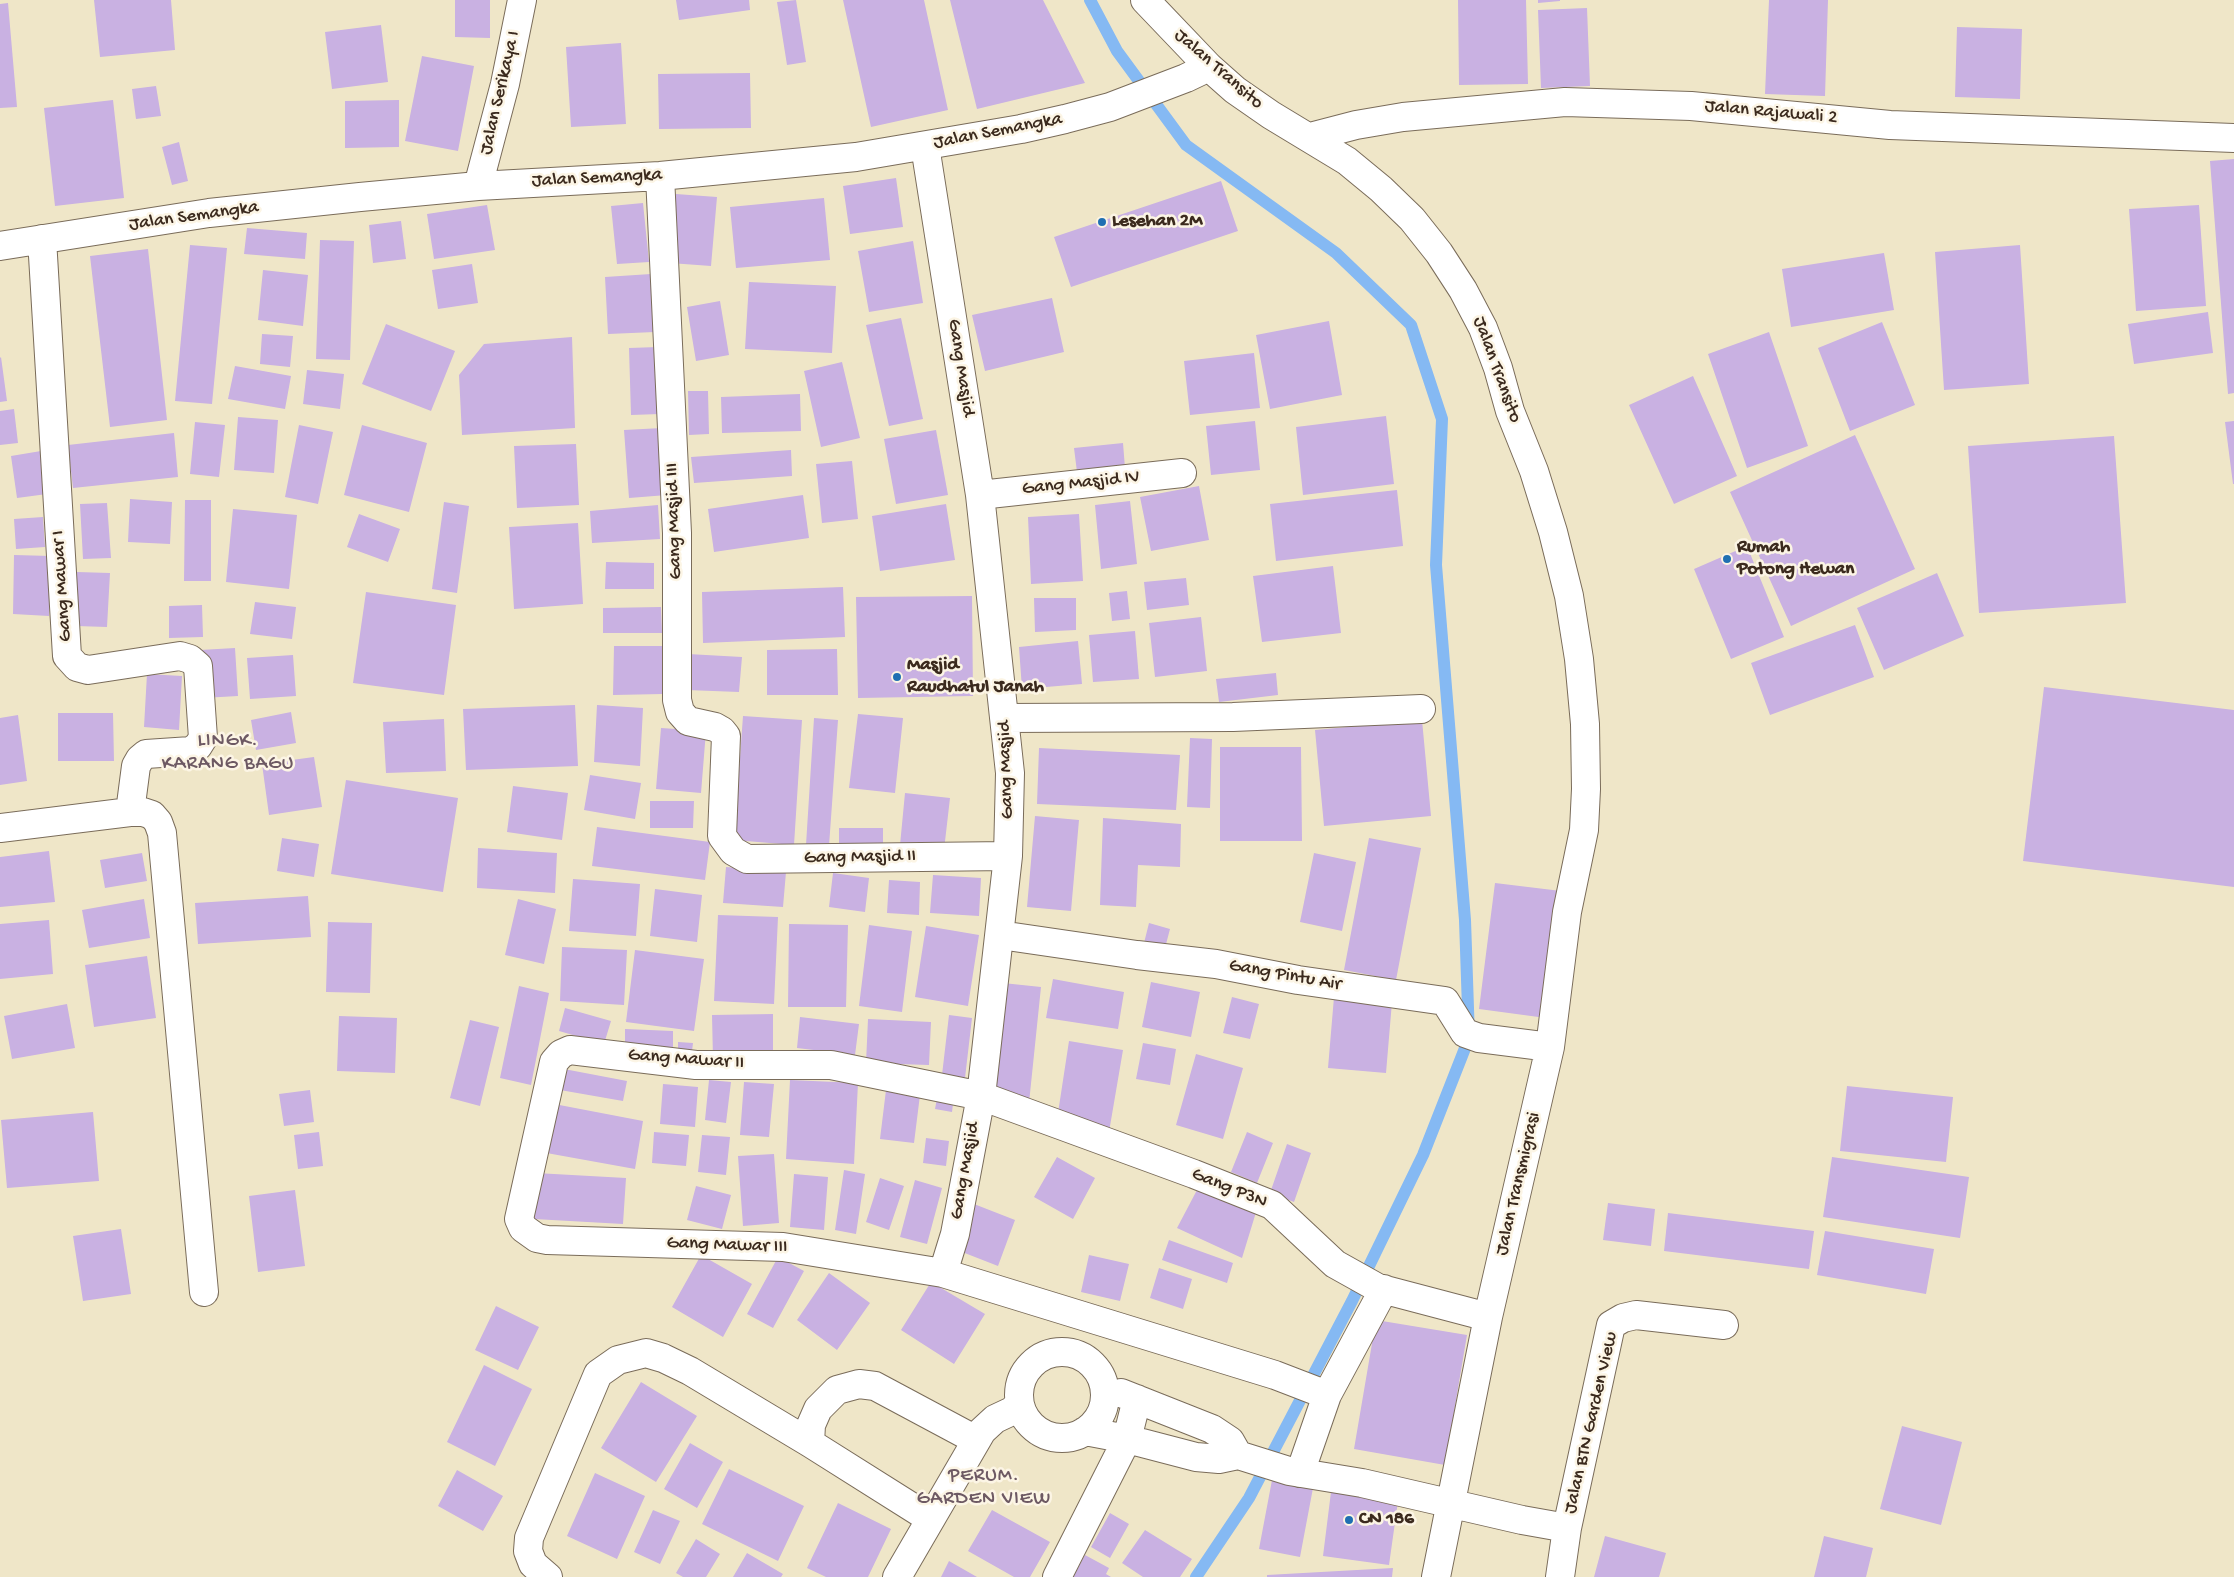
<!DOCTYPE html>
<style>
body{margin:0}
canvas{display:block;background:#efe6c8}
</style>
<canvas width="2234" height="1577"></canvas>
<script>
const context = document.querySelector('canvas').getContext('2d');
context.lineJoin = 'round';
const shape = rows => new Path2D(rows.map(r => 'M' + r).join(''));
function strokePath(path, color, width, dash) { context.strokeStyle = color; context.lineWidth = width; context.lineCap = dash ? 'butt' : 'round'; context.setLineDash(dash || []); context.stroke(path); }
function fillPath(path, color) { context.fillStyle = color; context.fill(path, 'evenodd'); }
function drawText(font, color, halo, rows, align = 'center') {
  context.font = font + ' "Gochi Hand",sans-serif'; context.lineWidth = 5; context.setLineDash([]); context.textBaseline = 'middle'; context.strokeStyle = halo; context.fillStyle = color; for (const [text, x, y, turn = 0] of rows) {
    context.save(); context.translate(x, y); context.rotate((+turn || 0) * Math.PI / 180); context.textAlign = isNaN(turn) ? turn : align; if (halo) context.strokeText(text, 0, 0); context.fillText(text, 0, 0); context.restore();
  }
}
strokePath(shape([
 [1090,0,1117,51,1186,145,1336,253,1411,325,1442,419,1436,565,1465,920,1469,1038,1423,1155,1352,1301,1249,1498,1196,1577]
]), '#85b9f3', 12);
fillPath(shape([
 [94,0,171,0,175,50,100,57],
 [455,0,490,0,490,38,455,37],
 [676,0,749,0,750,10,679,20],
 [796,0,806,62,787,65,777,2],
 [843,0,924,0,948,110,871,127],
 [950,0,1043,0,1085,83,977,109],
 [1458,0,1526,0,1528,84,1459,85],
 [1538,0,1560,0,1560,1,1538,3],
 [1769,0,1828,0,1825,96,1765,94],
 [8,3,17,107,0,108,0,4],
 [1587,8,1590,86,1541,88,1538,10],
 [381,25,388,82,332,89,325,32],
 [1957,27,2022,29,2020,99,1955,97],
 [621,43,626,124,571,127,566,47],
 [422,56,474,66,458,151,405,141],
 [750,73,751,128,659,129,658,74],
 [156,86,161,116,136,119,132,89],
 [113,100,124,198,55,206,44,108],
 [399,100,399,147,345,148,345,101],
 [179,142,188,181,172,185,162,147],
 [2234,159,2234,393,2228,394,2210,161],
 [896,178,903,227,850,234,843,186],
 [1221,181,1238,231,1071,287,1054,237],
 [676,194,717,197,711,266,670,263],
 [824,198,830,260,736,268,730,207],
 [643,203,649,262,617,264,611,206],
 [487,205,495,250,434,259,427,214],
 [2199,205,2206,306,2136,311,2129,209],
 [401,221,406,259,373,263,369,225],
 [247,228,307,233,305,259,244,254],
 [320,240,354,241,350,360,316,359],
 [913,241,923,303,869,312,858,251],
 [190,245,227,248,212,404,175,401],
 [2020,245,2029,384,1944,390,1935,252],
 [148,249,167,420,110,427,90,256],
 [1884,253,1894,310,1791,327,1782,269],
 [472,264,478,303,438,309,432,270],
 [263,270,308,275,303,326,258,320],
 [651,274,655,332,608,334,605,277],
 [749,282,836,286,832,353,745,349],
 [1052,298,1064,352,985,371,972,315],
 [720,301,729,355,696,361,687,307],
 [2208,312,2213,353,2134,364,2128,324],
 [901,318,923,419,889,426,866,325],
 [1329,321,1342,395,1270,409,1256,335],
 [1882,322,1915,405,1850,431,1818,348],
 [386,324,455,351,431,411,362,384],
 [1769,332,1808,446,1747,468,1708,354],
 [262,334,293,336,290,367,260,364],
 [572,337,575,428,462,435,459,375,484,344],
 [658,347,660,414,631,415,629,348],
 [1254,353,1260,408,1190,415,1184,361],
 [1,357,7,401,0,402,0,358],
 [842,362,860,438,821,447,804,371],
 [235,366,291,376,285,409,228,399],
 [307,370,344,374,340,409,303,404],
 [1693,376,1737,476,1674,504,1629,405],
 [688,391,708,391,709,434,689,435],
 [800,394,801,431,722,433,721,397],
 [14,409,18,443,0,445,0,411],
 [1386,416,1394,484,1303,495,1296,427],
 [238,417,278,420,274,473,234,470],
 [1255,421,1260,470,1211,475,1206,426],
 [2234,421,2234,484,2233,484,2225,422],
 [195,422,225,425,219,477,190,474],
 [299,425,333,432,318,504,285,497],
 [362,425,427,443,409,512,344,495],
 [662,428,667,495,629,498,624,430],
 [936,430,948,495,896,504,884,439],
 [174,433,178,477,73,488,68,445],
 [1855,435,1915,569,1791,626,1730,492],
 [2114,436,2126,603,1979,613,1968,446],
 [1123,443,1125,468,1077,472,1074,448],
 [576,444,579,505,517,508,514,446],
 [791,450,792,476,694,483,691,457],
 [41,451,47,494,17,498,11,456],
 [852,461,858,519,822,523,816,464],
 [1199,486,1209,540,1151,551,1140,497],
 [1397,490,1403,546,1276,561,1270,504],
 [803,495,809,538,714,552,708,509],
 [130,499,172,502,170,544,128,542],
 [185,500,211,500,211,581,184,581],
 [1130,501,1137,564,1101,569,1095,505],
 [444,502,469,506,457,593,432,589],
 [107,503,111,558,83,559,80,504],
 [946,504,955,560,880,571,872,516],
 [658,505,660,539,592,543,590,511],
 [233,509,297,515,289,589,226,582],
 [359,514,400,529,388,562,347,547],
 [1079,514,1083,581,1031,584,1028,517],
 [43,517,45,547,16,549,14,519],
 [578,523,583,604,514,609,509,527],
 [1747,546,1784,637,1731,659,1694,569],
 [14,555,51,556,49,616,13,614],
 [606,562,654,563,654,589,605,589],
 [1333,566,1341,633,1262,642,1253,576],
 [77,572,110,573,107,627,76,626],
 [1937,573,1964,636,1884,670,1857,608],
 [1186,578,1189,605,1147,610,1144,582],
 [843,587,845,637,703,643,702,592],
 [1127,591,1130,619,1112,621,1109,593],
 [366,592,456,605,444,695,353,683],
 [972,596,973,696,858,698,856,597],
 [1034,598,1076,598,1076,630,1035,632],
 [255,602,296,607,292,639,250,634],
 [202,605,203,637,169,638,169,606],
 [661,607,662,633,603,633,603,608],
 [1201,617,1207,671,1155,677,1149,623],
 [1855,625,1874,677,1770,715,1751,663],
 [1135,631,1139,679,1093,682,1089,635],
 [1078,641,1082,684,1022,689,1019,647],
 [614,646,663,646,663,694,613,695],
 [235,648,238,696,203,698,200,650],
 [837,649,838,695,767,695,767,650],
 [688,654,742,657,739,692,687,690],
 [293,655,296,696,250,699,247,658],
 [1276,673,1278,695,1219,702,1216,679],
 [147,674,182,676,179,730,144,727],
 [2044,687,2234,710,2234,887,2023,861],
 [575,705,578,766,466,770,463,709],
 [597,705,643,708,640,766,594,762],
 [291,712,296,743,256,750,251,720],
 [58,713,113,713,114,761,58,761],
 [858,714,903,718,895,793,849,788],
 [18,715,27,781,0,785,0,718],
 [743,716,802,720,794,845,734,840],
 [814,718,838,720,829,846,806,845],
 [444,719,446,771,386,773,383,722],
 [1422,720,1431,816,1324,826,1315,730],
 [661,728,706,731,701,793,656,789],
 [1190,738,1212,739,1210,808,1187,807],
 [1220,747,1301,747,1302,841,1220,841],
 [1039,748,1180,755,1176,810,1037,804],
 [314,757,322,807,269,815,262,764],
 [590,775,641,783,635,819,584,810],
 [346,780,458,798,443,892,331,874],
 [513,786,568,793,562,840,507,832],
 [905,793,950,798,944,850,900,845],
 [650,801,694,801,693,828,650,828],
 [1035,816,1079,820,1071,911,1027,907],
 [1103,818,1181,824,1180,867,1138,865,1136,907,1100,905],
 [597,827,710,842,705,880,592,866],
 [839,828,883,828,883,849,839,850],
 [282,838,319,844,314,877,277,871],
 [1369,838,1421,848,1396,980,1344,970],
 [478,848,557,853,555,893,477,888],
 [49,851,55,902,0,907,0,857],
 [142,853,147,881,105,888,100,860],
 [1314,853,1356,862,1342,931,1300,922],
 [726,867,786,872,783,907,723,903],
 [833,873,869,878,865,912,829,907],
 [933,875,981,878,979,916,930,913],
 [573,879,640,884,636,936,569,931],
 [889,880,920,882,919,915,887,913],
 [1495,883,1561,891,1546,1018,1479,1009],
 [655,889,702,895,697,942,650,936],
 [308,896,311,937,198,944,195,903],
 [144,899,150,938,89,948,82,910],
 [518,899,556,909,544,964,505,955],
 [718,915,778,917,774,1004,714,1001],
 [49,920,53,974,0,979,0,924],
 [328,922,372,923,370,993,326,992],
 [1149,923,1170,929,1165,948,1144,943],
 [789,924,848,925,846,1007,788,1007],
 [869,925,912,931,902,1012,859,1006],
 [926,926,979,935,968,1006,915,997],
 [562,947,627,950,624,1005,560,1001],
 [635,950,704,959,694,1031,626,1022],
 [147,956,156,1018,94,1027,85,965],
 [1053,979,1124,992,1118,1029,1046,1018],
 [1151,982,1200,992,1191,1037,1142,1027],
 [1003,983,1041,987,1029,1103,991,1095],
 [519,986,549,993,531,1085,500,1078],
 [1232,997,1259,1004,1250,1039,1223,1033],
 [1334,997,1392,1002,1386,1073,1328,1068],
 [67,1004,75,1048,12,1059,4,1016],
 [565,1008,611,1021,604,1044,559,1031],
 [773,1014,773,1058,713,1059,712,1015],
 [949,1015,972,1018,965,1078,942,1075],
 [339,1016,397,1018,395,1073,337,1071],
 [800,1017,859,1024,855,1055,797,1048],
 [868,1019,931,1022,929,1065,866,1063],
 [470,1020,499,1027,480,1106,450,1098],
 [625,1029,673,1031,673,1053,625,1054],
 [1069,1041,1123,1050,1109,1132,1058,1113],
 [678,1042,693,1043,691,1059,678,1058],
 [1143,1043,1176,1049,1170,1085,1136,1079],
 [1196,1054,1243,1068,1223,1139,1176,1125],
 [564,1069,627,1081,623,1101,560,1090],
 [709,1080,731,1082,726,1123,705,1120],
 [790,1080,858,1083,854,1164,786,1159],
 [744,1082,774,1084,769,1137,740,1135],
 [663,1084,698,1087,695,1127,660,1124],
 [1847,1086,1953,1097,1946,1162,1840,1151],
 [310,1090,314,1122,284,1126,279,1094],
 [886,1090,920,1095,914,1143,880,1139],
 [938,1093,954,1096,952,1112,935,1109],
 [549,1103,643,1121,635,1169,541,1152],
 [93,1112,99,1181,7,1188,1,1120],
 [319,1132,323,1166,298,1169,294,1135],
 [654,1132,689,1135,686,1166,652,1163],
 [1247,1132,1273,1143,1257,1183,1231,1172],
 [702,1135,730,1137,726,1175,698,1172],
 [926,1138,949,1141,946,1166,923,1163],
 [1287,1144,1311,1153,1294,1202,1270,1193],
 [774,1154,779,1223,743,1226,738,1156],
 [1057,1157,1095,1178,1073,1219,1034,1197],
 [1832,1157,1969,1177,1960,1238,1823,1217],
 [844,1170,865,1174,856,1234,835,1230],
 [536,1173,626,1178,623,1224,534,1219],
 [794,1174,828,1177,824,1230,790,1227],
 [880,1178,904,1186,889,1230,866,1222],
 [915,1180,942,1188,927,1244,900,1237],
 [696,1186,731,1195,722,1229,687,1220],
 [295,1190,305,1266,258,1272,249,1196],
 [1197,1190,1257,1209,1242,1258,1177,1228],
 [1608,1203,1655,1209,1651,1246,1603,1240],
 [974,1204,1015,1220,998,1266,957,1250],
 [1668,1213,1814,1231,1809,1269,1664,1251],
 [121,1229,131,1294,83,1301,73,1236],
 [1825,1231,1934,1249,1926,1294,1817,1275],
 [1169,1240,1233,1263,1227,1283,1162,1260],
 [701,1255,752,1284,723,1337,672,1307],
 [1089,1255,1129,1264,1120,1301,1081,1292],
 [778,1257,804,1271,773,1328,747,1314],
 [1159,1268,1192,1279,1183,1309,1150,1298],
 [829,1273,870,1303,837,1350,797,1320],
 [931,1282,985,1314,954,1364,901,1330],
 [496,1306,539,1327,518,1370,475,1350],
 [1376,1320,1467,1335,1445,1465,1354,1449],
 [484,1365,532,1389,495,1466,447,1442],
 [641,1382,697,1416,656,1482,601,1448],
 [1902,1426,1962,1442,1941,1525,1880,1509],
 [690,1443,723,1462,697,1508,664,1489],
 [729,1469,804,1506,778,1561,702,1524],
 [457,1470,503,1496,483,1531,438,1506],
 [595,1473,645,1496,617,1559,567,1536],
 [1272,1480,1313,1488,1300,1557,1259,1549],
 [1332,1484,1399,1494,1389,1565,1323,1556],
 [838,1503,891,1529,868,1577,826,1577,807,1568],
 [653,1510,680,1521,660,1564,634,1552],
 [992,1510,1050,1542,1030,1577,1014,1577,968,1551],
 [1110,1513,1129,1524,1110,1558,1091,1547],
 [1145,1530,1192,1559,1180,1577,1143,1577,1122,1563],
 [1605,1536,1666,1553,1659,1577,1594,1577],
 [1824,1536,1873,1548,1866,1577,1814,1577],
 [696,1539,720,1554,706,1577,683,1577,676,1573],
 [747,1553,783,1574,781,1577,733,1577],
 [1085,1555,1109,1568,1106,1574,1111,1577,1073,1577],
 [949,1561,977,1577,941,1577],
 [1393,1568,1392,1577,1267,1577,1267,1575]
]), '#c9b1e2');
const minor = shape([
 [1145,0,1209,67,1235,90,1271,115,1347,161,1381,189,1412,219,1439,253,1463,290,1483,328,1498,368,1510,411,1534,471,1553,532,1569,596,1579,659,1585,724,1586,789,1584,830,1567,912,1550,1047,1488,1317,1436,1577],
 [1310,137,1356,125,1403,117,1565,102,1691,106,1890,125,2234,138],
 [925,146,980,495,1010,773,1008,856,981,1096,955,1234,943,1273],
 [660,176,677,533,677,700,680,712,688,721,715,727,722,731,726,736,722,836,733,851,747,859,1008,856],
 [478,186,505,84,522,0],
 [42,239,67,656,77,667,88,670,180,656,190,659,198,666,203,738,198,746,191,751,146,754,140,759,136,766,130,812],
 [0,246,209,213,360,197,478,186,660,176,856,157,1021,129,1065,119,1110,107,1186,78,1209,67],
 [980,495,1182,473],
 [1005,718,1233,717,1421,709],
 [0,828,130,812,143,812,152,815,158,822,162,833,204,1292],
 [1000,935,1137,955,1216,964,1298,980,1445,1001,1465,1033,1479,1038,1550,1047],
 '1019 1395a43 43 0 1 1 86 0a43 43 0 1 1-86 0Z',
 [1121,1393,1212,1429,1230,1441,1238,1455],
 [1327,1395,1275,1375,943,1273,783,1247,547,1240,537,1238,523,1228,519,1219,554,1062,561,1054,570,1050,696,1065,831,1065,981,1096,1194,1174,1272,1205,1335,1264,1378,1288,1488,1317],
 [1085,1431,1127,1439,1196,1457,1219,1459,1238,1455,1289,1471,1362,1483,1522,1520,1567,1528,1611,1325,1623,1318,1636,1315,1724,1325],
 [810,1443,811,1425,818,1409,837,1390,859,1384,875,1386,976,1440],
 [1300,1473,1327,1395,1384,1289],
 [548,1577,533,1564,528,1551,529,1538,598,1374,618,1360,646,1353,663,1358,690,1371,810,1443,929,1518],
 [897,1577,982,1431,995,1419,1012,1411,1019,1404],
 [1057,1577,1127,1439,1137,1399],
 [1560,1577,1567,1528]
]);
strokePath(minor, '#7a6c5a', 30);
strokePath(minor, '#fff', 28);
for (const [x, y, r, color] of [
 [1102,222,5,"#1f6fb2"],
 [1727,559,5,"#1f6fb2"],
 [897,677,5,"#1f6fb2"],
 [1349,1520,5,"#1f6fb2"]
]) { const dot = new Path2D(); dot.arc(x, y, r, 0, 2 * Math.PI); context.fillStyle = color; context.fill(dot); strokePath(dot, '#fcf5e5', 2); }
drawText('19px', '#3b2a1e', '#fcf5e5', [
 ["Jalan Transito",1218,70,41],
 ["Jalan Serikaya I",501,93,-77],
 ["Jalan Rajawali 2",1771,113,5],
 ["Jalan Semangka",998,132,-11],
 ["Jalan Semangka",597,179,-3],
 ["Jalan Semangka",194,217,-8],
 ["Gang Masjid",960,368,81],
 ["Jalan Transito",1496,370,70],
 ["Gang Masjid IV",1081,484,-6],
 ["Gang Masjid III",675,521,-92],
 ["Gang Mawar I",63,586,-94],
 ["Gang Masjid",1007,770,-92],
 ["Gang Masjid II",860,858,-1],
 ["Gang Pintu Air",1285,976,10],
 ["Gang Mawar II",686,1060,4],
 ["Gang Masjid",966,1171,-80],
 ["Jalan Transmigrasi",1519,1184,-77],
 ["Gang P3N",1229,1189,22],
 ["Gang Mawar III",727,1246,2],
 ["Jalan BTN Garden View",1592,1423,-77]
]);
drawText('bold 19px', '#3b2a1e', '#fcf5e5', [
 ["Lesehan 2M",1112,222],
 ["Rumah",1737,548],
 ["Potong Hewan",1737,570],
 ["Masjid",907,666],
 ["Raudhatul Janah",907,688],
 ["CN 186",1359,1520]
], 'left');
context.letterSpacing = '1px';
drawText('20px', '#6d5963', '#fcf5e5', [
 ["LINGK.",228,742],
 ["KARANG BAGU",228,765],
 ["PERUM.",984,1477],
 ["GARDEN VIEW",984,1500]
]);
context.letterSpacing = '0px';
</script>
